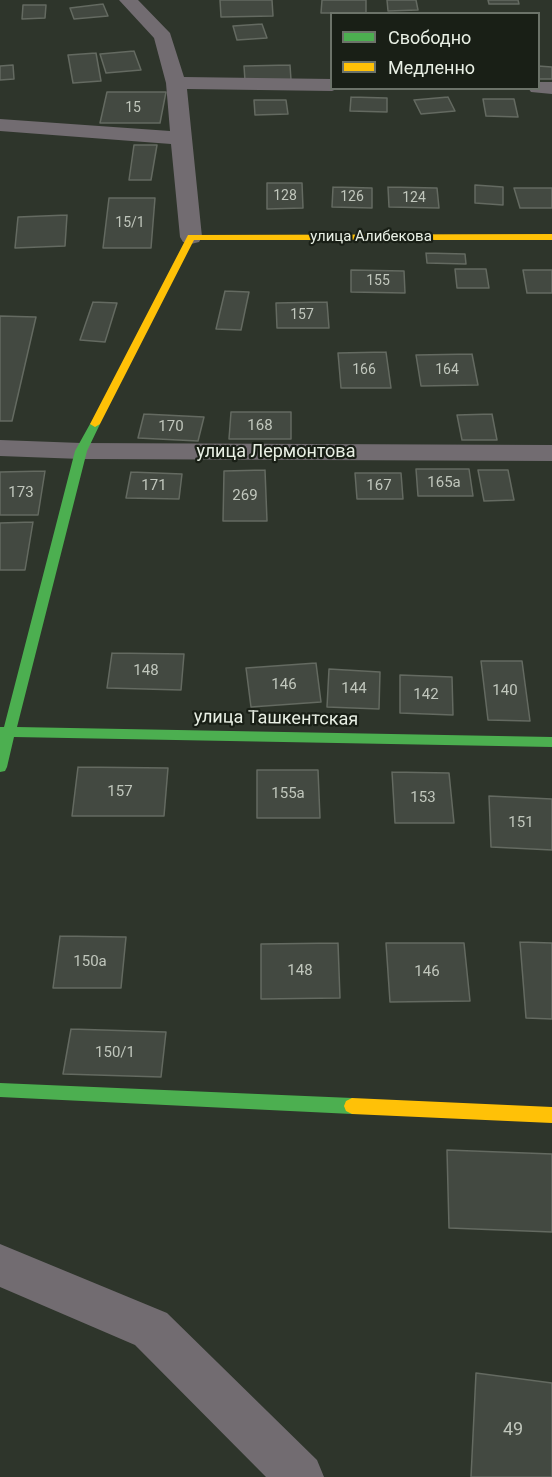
<!DOCTYPE html>
<meta charset="utf-8">
<style>
body{margin:0}
#map{position:relative;width:552px;height:1477px;overflow:hidden;background:#2e352b;font-family:Roboto,sans-serif}
canvas{display:block}
.legend{position:absolute;left:330px;top:12px;width:210px;height:78px;box-sizing:border-box;background:#191f16;border:2px solid #6c7369;margin:0;padding:8px 10px;list-style:none;font-size:18px;color:#e9f0e5}
.legend li{display:flex;align-items:center;gap:12px;height:30px}
.legend b{width:30px;border:2px solid #6c7369}
</style>
<div id="map">
<canvas width="552" height="1477"></canvas>
<ul class="legend">
<li><b style="height:8px;background:#4caf50"></b>Свободно</li>
<li><b style="height:8px;background:#ffc107"></b>Медленно</li>
</ul>
</div>
<script>
const context = document.querySelector('canvas').getContext('2d');
context.lineJoin = 'round';
function fillPath(path, color) { context.fillStyle = color; context.fill(path, 'evenodd'); }
const shape = rows => new Path2D(rows.map(r => 'M' + r).join(''));
function strokePath(path, color, width, dash) { context.strokeStyle = color; context.lineWidth = width; context.lineCap = dash ? 'butt' : 'round'; context.setLineDash(dash || []); context.stroke(path); }
function drawText(font, color, halo, rows, align = 'center') {
  context.font = font + ' Roboto,sans-serif'; context.lineWidth = 4.5; context.setLineDash([]); context.textBaseline = 'middle'; context.strokeStyle = halo; context.fillStyle = color; for (const [text, x, y, turn = 0] of rows) {
    context.save(); context.translate(x, y); context.rotate((+turn || 0) * Math.PI / 180); context.textAlign = isNaN(turn) ? turn : align; if (halo) context.strokeText(text, 0, 0); context.fillText(text, 0, 0); context.restore();
  }
}
const building = shape([
 [220,0,272,0,273,16,221,17,220,0],
 [322,0,366,0,366,13,321,13,322,0],
 [387,0,416,0,418,10,388,11,387,0],
 [488,0,518,0,519,4,489,4,488,0],
 [103,4,108,16,74,19,70,8,103,4],
 [23,5,46,5,45,18,22,19,23,5],
 [262,24,267,38,237,40,233,26,262,24],
 [134,51,141,70,106,73,100,54,134,51],
 [96,53,101,81,73,83,68,55,96,53],
 [13,65,14,79,0,80,0,66,13,65],
 [290,65,291,80,245,81,244,66,290,65],
 [538,66,552,67,552,79,539,79,538,66],
 [107,92,166,92,160,123,100,123,107,92],
 [351,97,387,98,387,112,350,111,351,97],
 [448,97,455,111,421,114,414,100,448,97],
 [483,99,514,99,518,117,486,116,483,99],
 [254,100,286,100,288,114,255,115,254,100],
 [134,145,157,145,151,180,129,180,134,145],
 [267,183,302,183,303,208,267,209,267,183],
 [475,185,503,187,503,205,475,203,475,185],
 [333,187,372,188,372,208,332,207,333,187],
 [388,187,437,188,439,208,389,207,388,187],
 [514,188,552,188,552,208,520,208,514,188],
 [109,198,155,198,151,248,103,248,109,198],
 [67,215,65,246,15,248,18,217,67,215],
 [426,253,465,254,466,264,427,263,426,253],
 [455,269,486,269,489,288,457,288,455,269],
 [351,270,404,271,405,293,351,292,351,270],
 [523,270,552,270,552,293,527,293,523,270],
 [225,291,249,292,241,330,216,329,225,291],
 [93,302,117,303,105,342,80,340,93,302],
 [327,302,329,328,277,328,276,303,327,302],
 [0,316,36,317,12,421,0,421,0,316],
 [386,352,391,388,341,388,338,353,386,352],
 [472,354,478,385,421,386,416,355,472,354],
 [231,412,291,412,291,439,229,439,231,412],
 [144,414,204,417,198,441,138,438,144,414],
 [492,414,497,440,462,440,457,415,492,414],
 [416,469,469,469,473,496,418,496,416,469],
 [265,470,267,521,223,521,224,471,265,470],
 [478,470,508,470,514,500,484,501,478,470],
 [45,471,38,515,0,515,0,472,45,471],
 [131,472,182,474,179,499,126,498,131,472],
 [355,473,401,473,403,499,357,499,355,473],
 [33,522,25,570,0,570,0,523,33,522],
 [112,653,184,654,181,690,107,688,112,653],
 [481,661,522,661,530,721,488,720,481,661],
 [316,663,321,702,251,707,246,668,316,663],
 [329,669,380,672,379,709,327,707,329,669],
 [400,675,452,677,453,715,400,713,400,675],
 [78,767,168,768,164,816,72,816,78,767],
 [257,770,318,770,320,818,257,818,257,770],
 [392,772,449,773,454,823,395,823,392,772],
 [489,796,552,799,552,850,491,847,489,796],
 [60,936,126,937,121,988,53,988,60,936],
 [520,942,552,943,552,1019,526,1018,520,942],
 [338,943,340,998,261,999,261,944,338,943],
 [386,943,464,943,470,1001,390,1002,386,943],
 [71,1029,166,1032,161,1077,63,1074,71,1029],
 [447,1150,552,1154,552,1232,449,1228,447,1150],
 [476,1373,552,1383,552,1477,471,1477,476,1373]
]);
fillPath(building, '#434941');
strokePath(building, '#646a61', 1.5);
fillPath(shape([
 [119,0,138,0,170,33,184,77,332,79,332,88,339,88,332,91,187,89,202,237,199,242,191,244,183,242,180,237,171,144,0,131,0,119,170,131,166,83,154,38,119,0],
 [538,82,552,82,552,94,531,92,528,88,538,88,538,82],
 [0,440,81,443,552,445,552,461,81,459,0,456,0,440],
 [0,1244,167,1313,317,1460,324,1477,266,1477,135,1345,0,1287,0,1244]
]), '#726c71');
fillPath(shape([
 [95,421,100,424,87,451,17,727,552,737,552,747,14,737,7,767,5,771,0,772,0,727,4,727,75,451,90,424,95,421],
 [0,1083,352,1098,358,1101,360,1106,358,1111,352,1114,0,1097,0,1083]
]), '#4caf50');
fillPath(shape([
 [552,234,552,240,194,240,100,424,95,427,90,424,188,235,552,234],
 [352,1098,552,1107,552,1123,352,1114,346,1111,344,1106,346,1101,352,1098]
]), '#ffc107');
drawText('14px', '#c0c6bc', null, [
 ["15",133,108],
 ["128",285,196],
 ["126",352,197],
 ["124",414,198],
 ["15/1",130,223],
 ["155",378,281],
 ["157",302,315],
 ["166",364,370],
 ["164",447,370]
]);
drawText('15px', '#e9f0e5', '#191f16', [
 ["улица Алибекова",371,237]
]);
drawText('15px', '#c0c6bc', null, [
 ["168",260,426],
 ["170",171,427],
 ["165а",444,483],
 ["171",154,486],
 ["167",379,486],
 ["173",21,493],
 ["269",245,496],
 ["148",146,671],
 ["146",284,685],
 ["144",354,689],
 ["140",505,691],
 ["142",426,695],
 ["157",120,792],
 ["155а",288,794],
 ["153",423,798],
 ["151",521,823],
 ["150а",90,962],
 ["148",300,971],
 ["146",427,972],
 ["150/1",115,1053]
]);
drawText('18px', '#e9f0e5', '#191f16', [
 ["улица Лермонтова",276,452],
 ["улица Ташкентская",276,719,1]
]);
drawText('18px', '#c0c6bc', null, [
 ["49",513,1430]
]);
</script>
